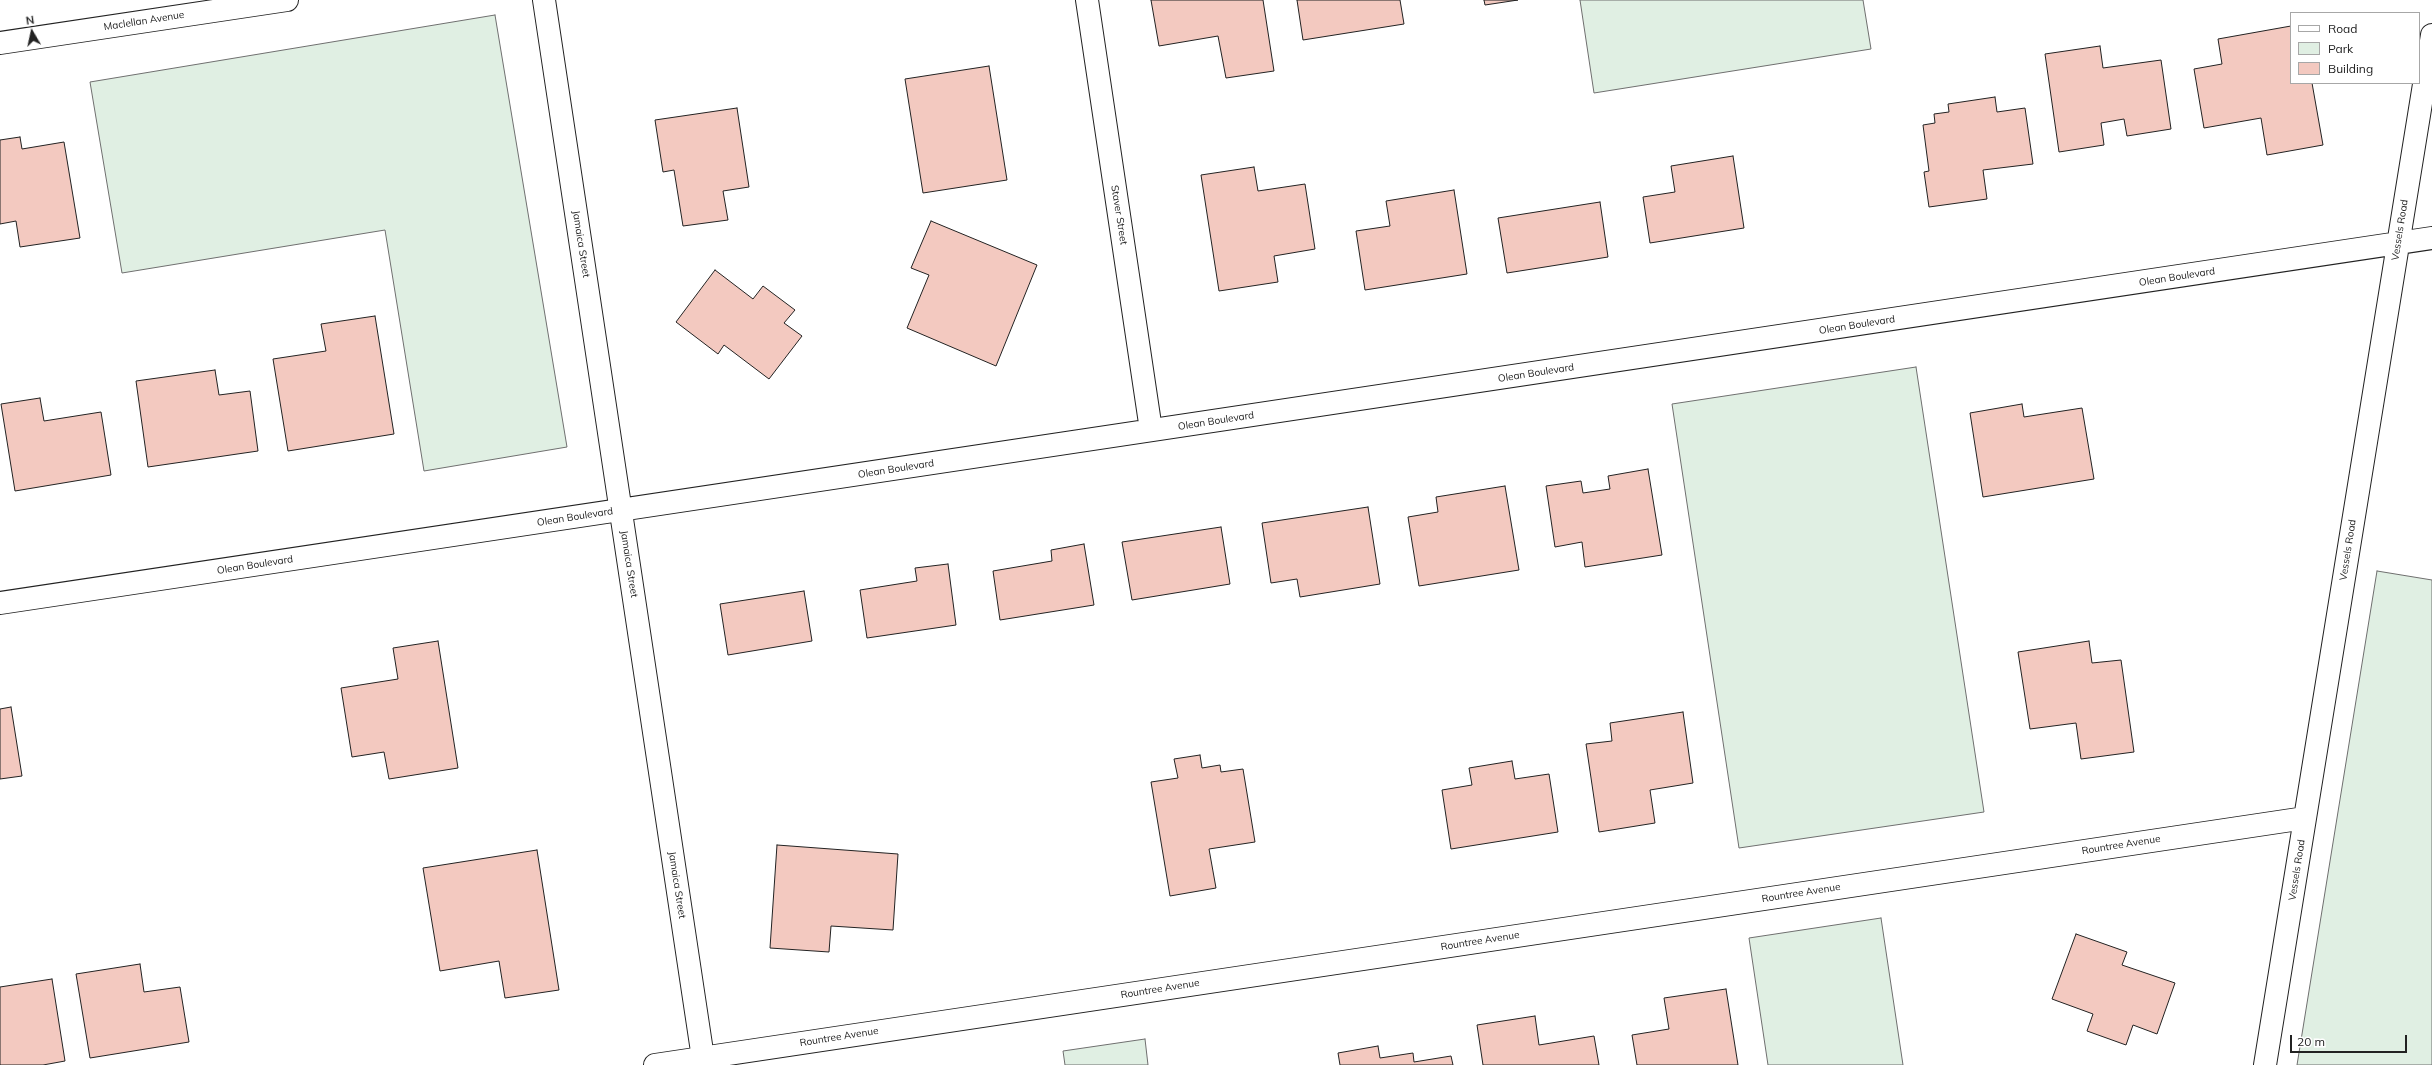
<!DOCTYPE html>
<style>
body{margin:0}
#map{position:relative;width:2432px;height:1065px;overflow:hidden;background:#fff;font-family:Mulish,sans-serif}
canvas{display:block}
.legend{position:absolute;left:2290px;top:12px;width:130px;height:72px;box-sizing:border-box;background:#fff;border:1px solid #a7a7a7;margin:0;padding:5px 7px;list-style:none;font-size:12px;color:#222}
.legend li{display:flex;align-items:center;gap:8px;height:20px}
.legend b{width:20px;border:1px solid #a7a7a7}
.north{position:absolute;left:12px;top:12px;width:40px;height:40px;-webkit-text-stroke:3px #fff;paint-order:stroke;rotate:351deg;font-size:11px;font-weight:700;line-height:16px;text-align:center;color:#222}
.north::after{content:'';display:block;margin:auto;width:14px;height:18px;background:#222;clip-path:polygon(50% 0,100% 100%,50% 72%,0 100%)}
.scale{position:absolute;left:2290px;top:1035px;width:117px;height:18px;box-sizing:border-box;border:2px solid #222;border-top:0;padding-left:5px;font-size:12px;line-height:14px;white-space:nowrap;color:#222;-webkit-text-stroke:3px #fff;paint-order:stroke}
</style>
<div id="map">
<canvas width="2432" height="1065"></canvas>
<ul class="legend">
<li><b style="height:5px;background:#fff"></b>Road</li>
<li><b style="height:11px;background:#e0efe3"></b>Park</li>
<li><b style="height:11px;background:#f3c9c0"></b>Building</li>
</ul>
<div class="north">N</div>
<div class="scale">20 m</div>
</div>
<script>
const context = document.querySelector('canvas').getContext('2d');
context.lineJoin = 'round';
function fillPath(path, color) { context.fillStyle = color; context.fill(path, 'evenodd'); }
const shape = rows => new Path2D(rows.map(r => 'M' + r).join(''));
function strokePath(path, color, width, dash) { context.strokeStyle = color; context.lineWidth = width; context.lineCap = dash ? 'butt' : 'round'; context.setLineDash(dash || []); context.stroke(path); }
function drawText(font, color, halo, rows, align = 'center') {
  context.font = font + ' Mulish,sans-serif'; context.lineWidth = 3; context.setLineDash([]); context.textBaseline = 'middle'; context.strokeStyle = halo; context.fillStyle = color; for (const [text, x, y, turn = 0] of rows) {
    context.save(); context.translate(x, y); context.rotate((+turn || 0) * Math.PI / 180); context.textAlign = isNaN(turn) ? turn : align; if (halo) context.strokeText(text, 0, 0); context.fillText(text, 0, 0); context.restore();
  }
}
const green = shape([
 [1580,0,1863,0,1871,49,1594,93,1580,0],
 [495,15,567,447,424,471,385,230,122,273,90,82,495,15],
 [1916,367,1984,812,1739,848,1672,404,1916,367],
 [2377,571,2432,580,2432,1065,2297,1065,2377,571],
 [1881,918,1903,1065,1768,1065,1749,938,1881,918],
 [1145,1039,1148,1065,1065,1065,1063,1051,1145,1039]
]);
fillPath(green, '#e0efe3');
strokePath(green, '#6f6f6f', 1);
const building = shape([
 [1151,0,1263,0,1274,71,1226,78,1218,36,1159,46,1151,0],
 [1297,0,1400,0,1404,24,1303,40,1297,0],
 [1484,0,1518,0,1485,5,1484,0],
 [2291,26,2291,83,2312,83,2323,145,2267,155,2261,118,2204,128,2194,69,2222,64,2218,39,2291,26],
 [2100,46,2103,68,2161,60,2171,129,2127,136,2124,119,2101,123,2104,145,2059,152,2045,54,2100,46],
 [989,66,1007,180,923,193,905,79,989,66],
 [1995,97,1997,112,2025,108,2033,164,1983,170,1987,199,1929,207,1924,172,1929,171,1923,125,1935,123,1934,114,1949,112,1948,104,1995,97],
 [737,108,749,187,723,191,728,220,683,226,674,170,663,172,655,120,737,108],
 [20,137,22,149,64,142,80,238,20,247,16,221,0,224,0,140,20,137],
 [1733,156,1744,228,1650,243,1643,197,1675,192,1671,166,1733,156],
 [1254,167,1258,191,1305,184,1315,249,1274,256,1278,282,1219,291,1201,175,1254,167],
 [1454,190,1467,274,1365,290,1356,231,1390,226,1386,201,1454,190],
 [1600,202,1608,257,1507,273,1498,218,1600,202],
 [931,221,1037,265,996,366,907,328,929,275,911,268,931,221],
 [715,270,753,299,763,286,795,310,784,323,802,336,769,379,724,345,718,354,676,322,715,270],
 [375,316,394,434,288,451,273,359,326,351,321,324,375,316],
 [215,370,219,395,250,391,258,451,148,467,136,381,215,370],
 [40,398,44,421,101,412,111,475,15,491,1,404,40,398],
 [2022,404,2024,417,2082,408,2094,479,1983,497,1970,413,2022,404],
 [1648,469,1662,555,1585,567,1582,542,1555,547,1546,486,1581,481,1583,493,1610,489,1608,476,1648,469],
 [1505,486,1519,570,1419,586,1408,517,1438,512,1436,497,1505,486],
 [1368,507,1380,584,1300,597,1297,579,1271,583,1262,523,1368,507],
 [1221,527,1230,584,1132,600,1122,542,1221,527],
 [1084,544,1094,605,1000,620,993,571,1052,561,1051,550,1084,544],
 [948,564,956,625,867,638,860,590,917,581,915,568,948,564],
 [804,591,812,641,728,655,720,604,804,591],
 [438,641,458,768,389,779,384,752,352,757,341,688,398,679,393,648,438,641],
 [2089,641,2092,663,2121,660,2134,752,2081,759,2076,723,2030,729,2018,652,2089,641],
 [11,707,22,776,0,779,0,709,11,707],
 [1683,712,1693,783,1650,790,1655,823,1599,832,1586,744,1612,741,1610,723,1683,712],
 [1200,755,1202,768,1220,765,1221,772,1243,769,1255,842,1209,849,1216,888,1170,896,1151,782,1178,778,1174,759,1200,755],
 [1512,761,1515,779,1549,774,1558,832,1451,849,1442,790,1472,785,1469,768,1512,761],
 [777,845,898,854,893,930,831,926,829,952,770,948,777,845],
 [537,850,559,990,505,998,499,961,440,971,423,868,537,850],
 [2076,934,2127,952,2122,965,2175,983,2157,1034,2133,1025,2126,1045,2087,1031,2093,1014,2052,999,2076,934],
 [140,964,144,992,180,987,189,1042,90,1058,76,974,140,964],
 [52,979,65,1061,43,1065,0,1065,0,987,52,979],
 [1726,989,1738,1065,1637,1065,1632,1035,1669,1029,1664,998,1726,989],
 [1535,1016,1539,1045,1594,1036,1599,1065,1483,1065,1477,1025,1535,1016],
 [1378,1046,1380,1058,1413,1053,1414,1062,1451,1056,1453,1065,1340,1065,1338,1053,1378,1046]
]);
fillPath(building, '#f3c9c0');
strokePath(building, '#222', 1);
const minor = shape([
 [544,0,703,1058],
 [1087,0,1151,430],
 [0,43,287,0],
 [0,603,2432,238],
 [655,1065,2305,818],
 [2265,1065,2432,35]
]);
strokePath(minor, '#222', 24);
strokePath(minor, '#fff', 22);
drawText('10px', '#222', '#fff', [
 ["Maclellan Avenue",144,21,-9],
 ["Staver Street",1119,215,81],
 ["Vessels Road",2400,230,-81],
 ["Jamaica Street",581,244,81],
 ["Olean Boulevard",2177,277,-9],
 ["Olean Boulevard",1857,325,-9],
 ["Olean Boulevard",1536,373,-9],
 ["Olean Boulevard",1216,421,-9],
 ["Olean Boulevard",896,469,-9],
 ["Olean Boulevard",575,517,-9],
 ["Vessels Road",2348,550,-81],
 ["Jamaica Street",629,564,81],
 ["Olean Boulevard",255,565,-9],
 ["Rountree Avenue",2121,845,-9],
 ["Vessels Road",2297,870,-81],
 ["Jamaica Street",677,885,81],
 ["Rountree Avenue",1801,893,-9],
 ["Rountree Avenue",1480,941,-9],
 ["Rountree Avenue",1160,989,-9],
 ["Rountree Avenue",839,1037,-9]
]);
</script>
